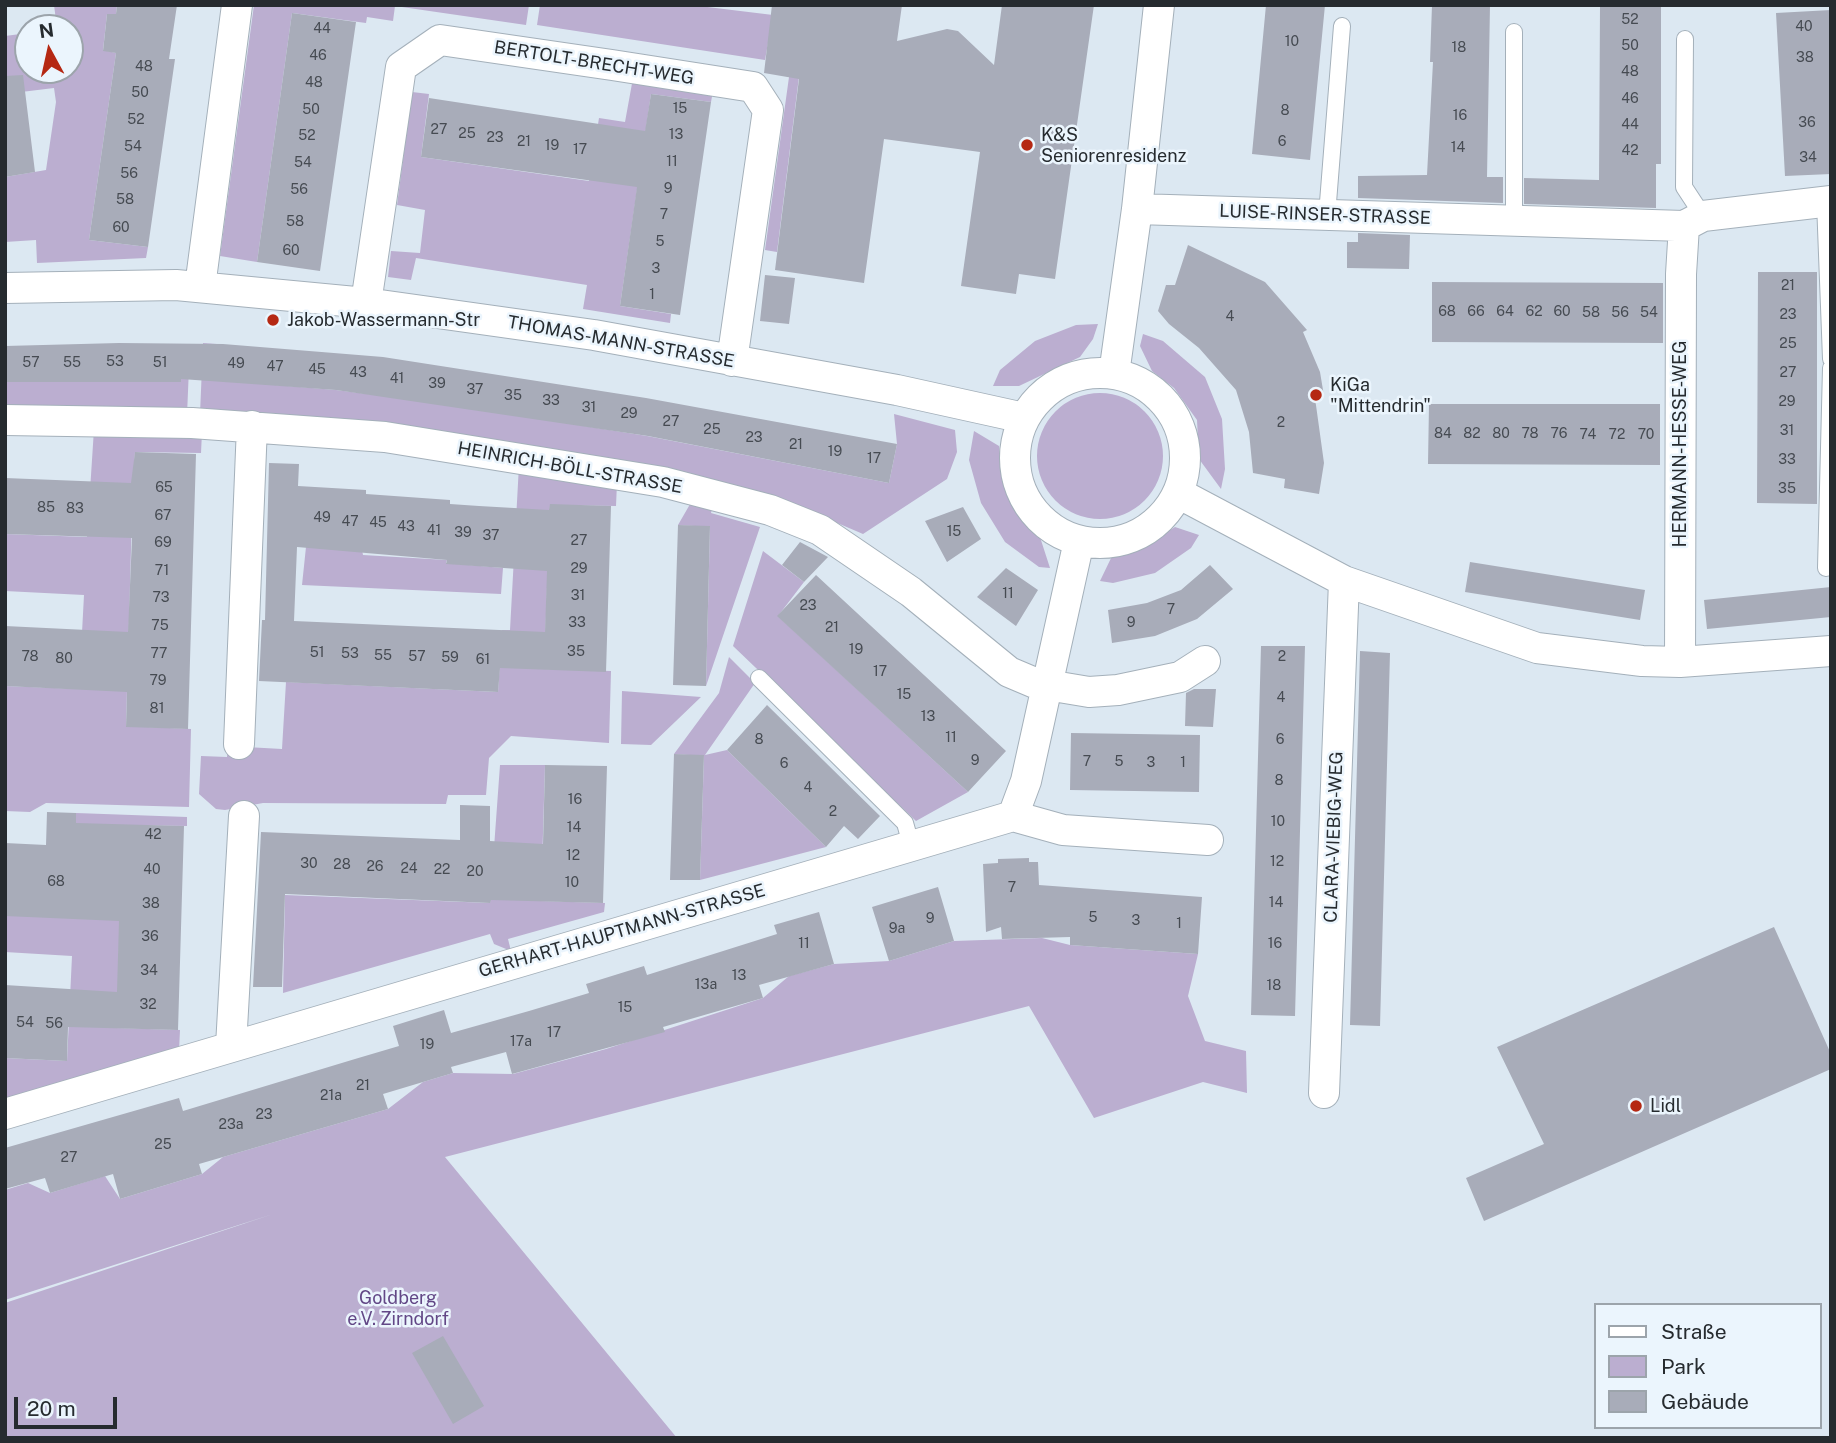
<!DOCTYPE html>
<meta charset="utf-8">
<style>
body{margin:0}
#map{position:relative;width:1836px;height:1443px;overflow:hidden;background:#dce8f2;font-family:"Public Sans",sans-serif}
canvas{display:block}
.frame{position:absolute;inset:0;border:7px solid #262b2f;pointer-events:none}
.legend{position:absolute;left:1594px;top:1303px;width:228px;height:126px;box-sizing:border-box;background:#ebf5fd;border:2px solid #9ca4ab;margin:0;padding:9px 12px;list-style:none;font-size:21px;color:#262b2f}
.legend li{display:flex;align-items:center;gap:14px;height:35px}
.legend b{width:35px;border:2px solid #9ca4ab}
.north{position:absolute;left:14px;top:14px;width:70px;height:70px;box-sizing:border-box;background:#ebf5fd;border:2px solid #9ca4ab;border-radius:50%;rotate:352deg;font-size:19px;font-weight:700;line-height:28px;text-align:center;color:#262b2f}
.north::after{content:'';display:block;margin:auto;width:24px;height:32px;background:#b52813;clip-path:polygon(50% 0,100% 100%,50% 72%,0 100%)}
.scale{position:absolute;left:14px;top:1397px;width:103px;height:32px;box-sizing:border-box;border:4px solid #262b2f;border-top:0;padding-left:9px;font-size:21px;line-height:24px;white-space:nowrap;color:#262b2f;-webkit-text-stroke:5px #ebf5fd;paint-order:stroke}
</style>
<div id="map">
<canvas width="1836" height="1443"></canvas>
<div class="frame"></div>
<ul class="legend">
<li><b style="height:9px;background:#fff"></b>Straße</li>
<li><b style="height:19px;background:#bbaed0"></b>Park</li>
<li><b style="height:19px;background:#a8acb9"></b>Gebäude</li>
</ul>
<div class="north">N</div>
<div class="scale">20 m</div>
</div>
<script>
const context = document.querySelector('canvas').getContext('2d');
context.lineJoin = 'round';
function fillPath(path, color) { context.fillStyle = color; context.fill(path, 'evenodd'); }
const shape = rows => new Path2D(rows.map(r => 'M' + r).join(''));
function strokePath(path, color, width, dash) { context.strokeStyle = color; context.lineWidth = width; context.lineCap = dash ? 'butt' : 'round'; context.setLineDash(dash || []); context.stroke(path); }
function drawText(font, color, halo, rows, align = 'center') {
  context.font = font + ' "Public Sans",sans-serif'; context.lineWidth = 5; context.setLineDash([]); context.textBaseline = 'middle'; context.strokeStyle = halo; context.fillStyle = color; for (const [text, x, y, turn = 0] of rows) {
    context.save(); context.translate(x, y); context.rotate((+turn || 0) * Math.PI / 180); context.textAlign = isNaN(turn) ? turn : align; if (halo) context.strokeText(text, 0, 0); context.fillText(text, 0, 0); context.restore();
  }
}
fillPath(shape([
 [54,5,117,5,116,14,107,14,103,50,116,53,89,240,148,247,146,258,37,263,36,240,5,242,5,177,46,170,56,102,54,88,5,94,5,36,28,33,28,70,70,70,70,28,57,28],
 [254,5,529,5,526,25,395,6,393,21,367,17,366,23,292,13,257,262,220,256],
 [540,5,691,5,773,15,765,60,537,25],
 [799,5,808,5,777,252,765,250],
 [633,78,713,91,711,102,651,94,620,306,671,314,670,323,583,309,587,285,416,258,411,280,388,277,391,251,420,253,425,210,397,205,412,92,429,94,421,157,589,181,599,118,625,122],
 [1098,324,1093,339,1080,357,1019,386,993,386,1000,370,1035,341,1076,325],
 [1143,334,1163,341,1205,377,1222,419,1225,469,1221,489,1199,459,1197,420,1174,388,1152,371,1140,346],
 [203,343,217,344,215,380,336,390,453,405,647,436,889,483,897,444,894,414,955,430,957,452,947,479,863,534,786,501,200,414],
 [181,344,190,344,187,415,5,412,5,382,181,382],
 '1037 456a63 63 0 1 1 126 0a63 63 0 1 1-126 0Z',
 [94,429,202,432,201,453,135,452,133,479,126,726,191,729,189,807,46,803,30,812,5,811,5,686,79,689,84,595,5,591,5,534,87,537],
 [974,431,999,446,1003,477,1017,508,1039,534,1050,568,1039,567,1005,542,981,503,969,460],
 [519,465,617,483,616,506,550,505,544,669,611,671,609,743,511,736,489,758,486,795,448,795,446,804,263,803,225,810,216,809,199,794,201,756,227,757,228,746,282,749,286,682,498,692,502,630,510,630],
 [693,499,713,505,711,513,760,527,706,686,710,527,678,525],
 [1175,527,1199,535,1191,548,1155,573,1113,583,1100,581,1113,554,1142,548],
 [306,547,362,550,363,555,447,560,446,563,503,568,501,594,302,585],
 [763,551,804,582,778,616,968,792,916,821,733,646],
 [729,657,755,683,705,755,727,750,826,847,700,880,704,756,674,754,719,693],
 [622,691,701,697,651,745,621,744],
 [500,765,545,765,541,901,605,903,604,912,508,939,511,951,494,944,490,934,283,993,285,895,490,903],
 [76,813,187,817,187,826,122,825,117,1028,180,1030,179,1051,5,1102,5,1058,67,1061,72,956,5,952,5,916],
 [1042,938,1070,945,1198,954,1188,996,1205,1041,1246,1051,1247,1093,1203,1082,1094,1118,1029,1006,445,1157,677,1438,5,1438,5,1303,273,1214,5,1300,5,1190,28,1183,50,1193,105,1176,120,1199,202,1174,223,1157,388,1109,423,1082,453,1073,513,1074,606,1049,763,998,789,976,834,964,889,961,954,941]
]), '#bbaed0');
fillPath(shape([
 [117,5,177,5,169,59,175,59,148,247,89,240,116,53,103,51,107,14,116,14],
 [772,5,902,5,897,41,947,29,958,31,994,65,1002,5,1094,5,1055,279,1019,274,1016,294,961,286,980,152,884,139,864,283,775,270,799,79,764,73],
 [1266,5,1325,5,1310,160,1252,154],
 [1432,5,1490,5,1487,177,1503,177,1503,203,1358,198,1358,176,1427,175,1433,62,1430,62],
 [1600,7,1661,7,1661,164,1656,164,1656,208,1524,204,1524,178,1599,180],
 [1831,10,1831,174,1785,176,1776,13],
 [292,13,356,22,320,271,257,262],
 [23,75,35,172,5,177,5,76],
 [651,94,711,102,680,315,620,306,637,187,421,157,429,98,645,131],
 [1358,233,1410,235,1409,269,1347,268,1347,242,1358,242],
 [1188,245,1265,282,1307,330,1303,332,1320,372,1324,396,1315,398,1324,463,1319,494,1284,488,1285,479,1253,473,1249,432,1236,390,1199,348,1169,324,1158,311,1166,285,1175,285],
 [1758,272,1817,272,1817,504,1757,503],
 [765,275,795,278,789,324,760,321],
 [1432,282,1663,283,1663,343,1432,342],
 [119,343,223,344,383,357,646,398,897,444,889,483,648,436,336,390,181,379,181,382,5,382,5,346],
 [1429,404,1660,404,1660,465,1428,464],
 [135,452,196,454,188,729,126,727,127,692,5,686,5,626,128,632,132,538,5,534,5,478,131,483],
 [269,463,299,464,298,486,366,490,366,494,450,500,450,504,479,506,549,510,550,504,611,506,606,672,500,668,498,692,259,681,262,620,265,620],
 [297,547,447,560,446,564,547,571,545,632,294,621],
 [963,507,981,539,947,562,925,521],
 [678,525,710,526,706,686,673,685],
 [800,542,828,557,804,582,782,565],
 [1470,562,1645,590,1640,620,1465,592],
 [1210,565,1233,589,1197,619,1155,636,1112,643,1108,610,1147,603,1181,590],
 [1006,568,1038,590,1016,626,977,597],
 [816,575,1006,751,968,792,777,616],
 [1831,587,1831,617,1707,629,1704,600],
 [1261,646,1305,646,1295,1016,1251,1015],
 [1360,651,1390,653,1380,1026,1350,1025],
 [1194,689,1216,689,1213,727,1185,726,1186,693],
 [767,705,880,816,858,839,844,826,826,847,727,750],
 [1071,733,1200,735,1199,792,1070,790],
 [674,754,704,755,700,880,670,880],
 [545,765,607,766,603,903,491,900,490,903,285,894,282,987,253,987,261,832,460,840,460,805,490,806,490,841,543,844],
 [47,812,76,813,76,823,184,826,178,1030,68,1027,67,1061,5,1058,5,985,117,992,119,921,5,916,5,843,46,845],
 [1029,858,1029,862,1038,862,1039,885,1202,897,1198,954,1070,945,1070,937,1002,939,1001,927,986,932,983,864,998,863,998,859],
 [938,887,954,941,889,961,872,907],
 [819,912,834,964,759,985,763,998,663,1027,665,1032,512,1074,506,1052,451,1067,453,1073,383,1094,388,1109,199,1164,202,1174,120,1199,113,1174,50,1193,45,1178,5,1189,5,1148,179,1098,183,1111,355,1059,399,1046,393,1026,444,1010,451,1033,529,1011,589,993,586,984,644,966,647,975,777,934,774,925],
 [1774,927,1831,1054,1831,1069,1484,1221,1466,1178,1544,1144,1497,1047],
 [443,1336,484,1406,453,1424,412,1353]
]), '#a8acb9');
const lane = shape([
 [1685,39,1684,187,1703,216],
 [1825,202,1831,359],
 [1327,215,1342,26],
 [1514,221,1514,32],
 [1826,568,1831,368],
 [759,678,905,823,912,848]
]);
const street = shape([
 [1137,209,1684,226],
 [200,287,237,5],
 [5,288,176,285,366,303,594,335,897,390,1024,418],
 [366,303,401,67,440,40,612,65,753,87,768,110,732,361],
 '1015 458a85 85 0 1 1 170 0a85 85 0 1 1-170 0Z',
 [1114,374,1137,209,1159,5],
 [5,420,192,423,385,437,663,482,770,510,820,530,911,592,1009,672,1035,683,1089,692,1118,690,1180,677,1205,661],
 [1178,493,1344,581,1537,648,1642,661,1680,662,1831,651],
 [1680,662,1681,274,1684,226,1703,216,1831,201],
 [239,744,252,426],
 [1013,816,1063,830,1208,840],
 [231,1046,244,816],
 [1324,1093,1344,581],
 [5,1114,1013,816,1026,781,1079,541]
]);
strokePath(lane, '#a4b0ba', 18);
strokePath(street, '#a4b0ba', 32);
strokePath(lane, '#fff', 16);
strokePath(street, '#fff', 30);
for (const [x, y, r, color] of [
 [1027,145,7,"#b52813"],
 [273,320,7,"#b52813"],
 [1316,395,7,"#b52813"],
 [1636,1106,7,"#b52813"]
]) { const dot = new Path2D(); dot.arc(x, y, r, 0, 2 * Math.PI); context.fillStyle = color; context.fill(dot); strokePath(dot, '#ebf5fd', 2.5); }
drawText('14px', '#464b52', null, [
 ["52",1630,20],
 ["40",1804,27],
 ["44",322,29],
 ["10",1292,42],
 ["50",1630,46],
 ["18",1459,48],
 ["46",318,56],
 ["38",1805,58],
 ["48",144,67],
 ["48",1630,72],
 ["48",314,83],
 ["50",140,93],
 ["46",1630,99],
 ["15",680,109],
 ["50",311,110],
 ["8",1285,111],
 ["16",1460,116],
 ["52",136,120],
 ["36",1807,123],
 ["44",1630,125],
 ["27",439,130],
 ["25",467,134],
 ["13",676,135],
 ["52",307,136],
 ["23",495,138],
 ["21",524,142],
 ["6",1282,142],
 ["19",552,146],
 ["54",133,147],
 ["14",1458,148],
 ["17",580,150],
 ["42",1630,151],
 ["34",1808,158],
 ["11",672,162],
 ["54",303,163],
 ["56",129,174],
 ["9",668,189],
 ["56",299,190],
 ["58",125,200],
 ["7",664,215],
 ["58",295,222],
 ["60",121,228],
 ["5",660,242],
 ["60",291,251],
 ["3",656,269],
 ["21",1788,286],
 ["1",652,295],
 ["68",1447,312],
 ["66",1476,312],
 ["64",1505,312],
 ["62",1534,312],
 ["60",1562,312],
 ["58",1591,313],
 ["56",1620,313],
 ["54",1649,313],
 ["23",1788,315],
 ["4",1230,317],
 ["25",1788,344],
 ["53",115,362],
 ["57",31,363],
 ["55",72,363],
 ["51",160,363],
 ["49",236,364],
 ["47",275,367],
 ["45",317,370],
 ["43",358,373],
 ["27",1788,373],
 ["41",397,379],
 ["39",437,384],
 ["37",475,390],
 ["35",513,396],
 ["33",551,401],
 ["29",1787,402],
 ["31",589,408],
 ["29",629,414],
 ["27",671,422],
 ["2",1281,423],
 ["25",712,430],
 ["31",1787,431],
 ["84",1443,434],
 ["82",1472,434],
 ["80",1501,434],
 ["78",1530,434],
 ["76",1559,434],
 ["74",1588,435],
 ["72",1617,435],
 ["70",1646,435],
 ["23",754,438],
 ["21",796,445],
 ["19",835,452],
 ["17",874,459],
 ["33",1787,460],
 ["65",164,488],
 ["35",1787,489],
 ["85",46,508],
 ["83",75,509],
 ["67",163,516],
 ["49",322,518],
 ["47",350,522],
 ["45",378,523],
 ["43",406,527],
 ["41",434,531],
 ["15",954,532],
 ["39",463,533],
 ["37",491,536],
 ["27",579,541],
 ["69",163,543],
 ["29",579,569],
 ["71",162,571],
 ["11",1008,594],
 ["31",578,596],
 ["73",161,598],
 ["23",808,606],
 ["7",1171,610],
 ["33",577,623],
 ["9",1131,623],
 ["75",160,626],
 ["21",832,628],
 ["19",856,650],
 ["35",576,652],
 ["51",317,653],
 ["77",159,654],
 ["53",350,654],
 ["55",383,656],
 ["78",30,657],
 ["57",417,657],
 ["2",1282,657],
 ["59",450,658],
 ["80",64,659],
 ["61",483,660],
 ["17",880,672],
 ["79",158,681],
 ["15",904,695],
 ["4",1281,698],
 ["81",157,709],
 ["13",928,717],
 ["11",951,738],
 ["8",759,740],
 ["6",1280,740],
 ["9",975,761],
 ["7",1087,762],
 ["5",1119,762],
 ["3",1151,763],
 ["1",1183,763],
 ["6",784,764],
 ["8",1279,781],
 ["4",808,788],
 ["16",575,800],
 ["2",833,812],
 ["10",1278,822],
 ["14",574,828],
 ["42",153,835],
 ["12",573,856],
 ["12",1277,862],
 ["30",309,864],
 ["28",342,865],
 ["26",375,867],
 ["24",409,869],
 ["40",152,870],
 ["22",442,870],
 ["20",475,872],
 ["68",56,882],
 ["10",572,883],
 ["7",1012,888],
 ["14",1276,903],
 ["38",151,904],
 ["5",1093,918],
 ["9",930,919],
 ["3",1136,921],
 ["1",1179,924],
 ["9a",897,929],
 ["36",150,937],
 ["11",804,944],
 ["16",1275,944],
 ["34",149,971],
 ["13",739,976],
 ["13a",706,985],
 ["18",1274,986],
 ["32",148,1005],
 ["15",625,1008],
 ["54",25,1023],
 ["56",54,1024],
 ["17",554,1033],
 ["17a",521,1042],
 ["19",427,1045],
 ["21",363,1086],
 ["21a",331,1096],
 ["23",264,1115],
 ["23a",231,1125],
 ["25",163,1145],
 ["27",69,1158]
]);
drawText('18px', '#262b2f', '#ebf5fd', [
 ["BERTOLT-BRECHT-WEG",594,63,9],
 ["LUISE-RINSER-STRASSE",1325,215,2],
 ["THOMAS-MANN-STRASSE",621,342,10],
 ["HERMANN-HESSE-WEG",1680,444,-90],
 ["HEINRICH-BÖLL-STRASSE",570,468,10],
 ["CLARA-VIEBIG-WEG",1334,837,-88],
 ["GERHART-HAUPTMANN-STRASSE",622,931,-16]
]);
drawText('18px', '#262b2f', '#ebf5fd', [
 ["K&S",1041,135],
 ["Seniorenresidenz",1041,156],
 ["Jakob-Wassermann-Str",287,320],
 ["KiGa",1330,385],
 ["\"Mittendrin\"",1330,406],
 ["Lidl",1650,1106]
], 'left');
drawText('18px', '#624786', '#ebf5fd', [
 ["Goldberg",398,1298],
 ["e.V. Zirndorf",398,1319]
]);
</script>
